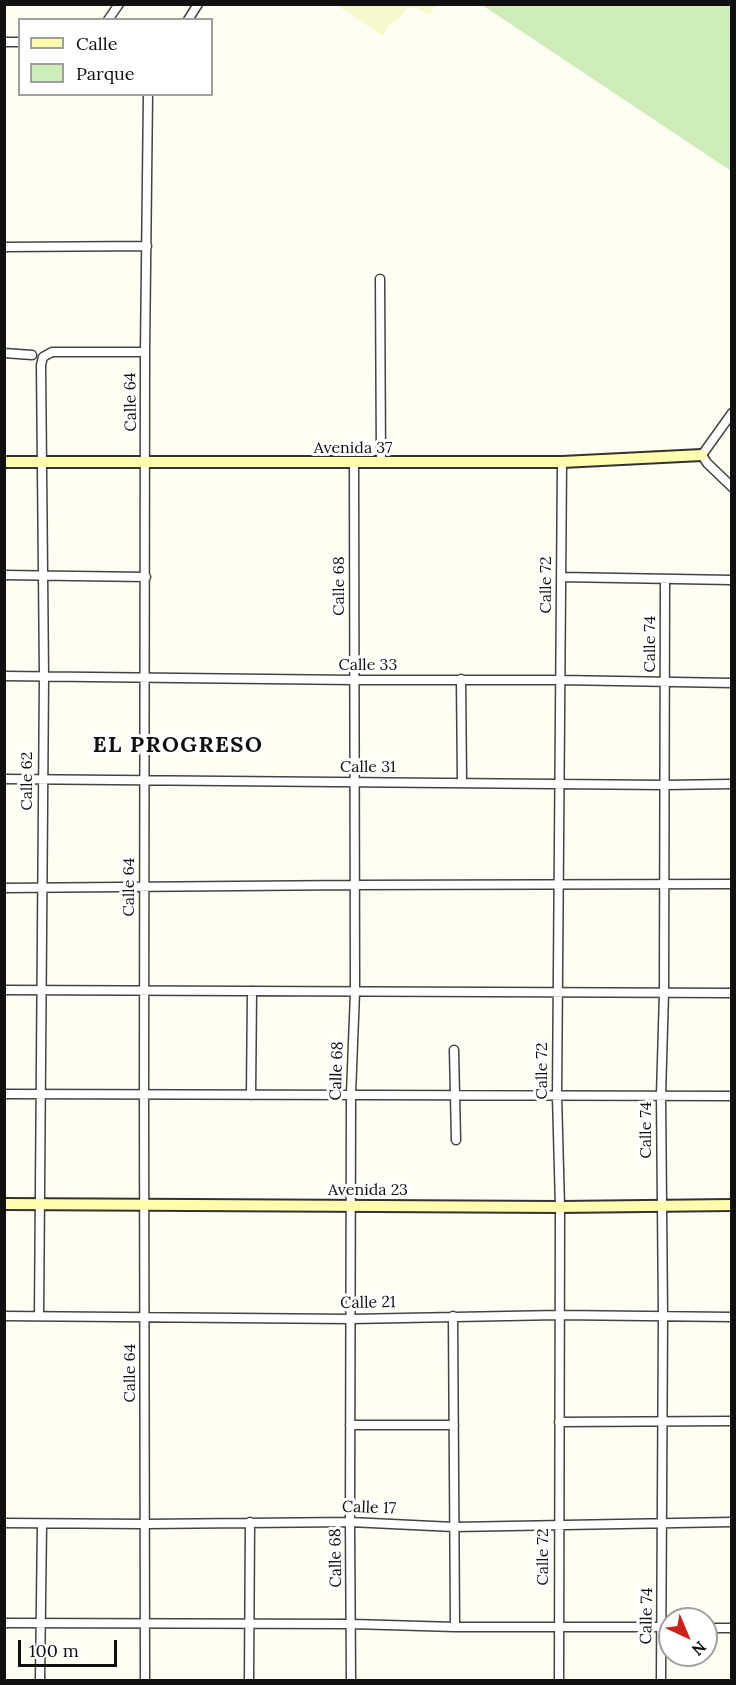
<!DOCTYPE html>
<style>
body{margin:0}
#map{position:relative;width:736px;height:1685px;overflow:hidden;background:#fffef2;font-family:Lora,serif}
canvas{display:block}
.frame{position:absolute;inset:0;border:6px solid #101010;pointer-events:none}
.legend{position:absolute;left:18px;top:18px;width:195px;height:78px;box-sizing:border-box;background:#fff;border:2px solid #9f9f9f;margin:0;padding:8px 10px;list-style:none;font-size:18px;color:#101010}
.legend li{display:flex;align-items:center;gap:12px;height:30px}
.legend b{width:30px;border:2px solid #9f9f9f}
.north{position:absolute;left:658px;top:1607px;width:60px;height:60px;box-sizing:border-box;background:#fff;border:2px solid #9f9f9f;border-radius:50%;rotate:136deg;font-size:16px;font-weight:700;line-height:24px;text-align:center;color:#101010}
.north::after{content:'';display:block;margin:auto;width:21px;height:27px;background:#cc221c;clip-path:polygon(50% 0,100% 100%,50% 72%,0 100%)}
.scale{position:absolute;left:18px;top:1640px;width:99px;height:27px;box-sizing:border-box;border:3px solid #101010;border-top:0;padding-left:8px;font-size:18px;line-height:21px;white-space:nowrap;color:#101010;-webkit-text-stroke:4px #fff;paint-order:stroke}
</style>
<div id="map">
<canvas width="736" height="1685"></canvas>
<div class="frame"></div>
<ul class="legend">
<li><b style="height:8px;background:#fffdad"></b>Calle</li>
<li><b style="height:16px;background:#cfedb8"></b>Parque</li>
</ul>
<div class="north">N</div>
<div class="scale">100 m</div>
</div>
<script>
const context = document.querySelector('canvas').getContext('2d');
context.lineJoin = 'round';
function fillPath(path, color) { context.fillStyle = color; context.fill(path, 'evenodd'); }
const shape = rows => new Path2D(rows.map(r => 'M' + r).join(''));
function strokePath(path, color, width, dash) { context.strokeStyle = color; context.lineWidth = width; context.lineCap = dash ? 'butt' : 'round'; context.setLineDash(dash || []); context.stroke(path); }
function drawText(font, color, halo, rows, align = 'center') {
  context.font = font + ' Lora,serif'; context.lineWidth = 6; context.setLineDash([]); context.textBaseline = 'middle'; context.strokeStyle = halo; context.fillStyle = color; for (const [text, x, y, turn = 0] of rows) {
    context.save(); context.translate(x, y); context.rotate((+turn || 0) * Math.PI / 180); context.textAlign = isNaN(turn) ? turn : align; if (halo) context.strokeText(text, 0, 0); context.fillText(text, 0, 0); context.restore();
  }
}
fillPath(shape([
 [336,5,436,5,429,15,417,8,408,8,396,22,389,24,383,36]
]), '#f8f8cf');
fillPath(shape([
 [482,5,731,5,731,171]
]), '#cfedb8');
const street = shape([
 [108,20,119,4],
 [188,20,198,4],
 [4,42,20,42],
 [4,247,147,246],
 [380,279,381,462],
 [4,353,32,355],
 [732,413,702,455,707,463,732,487],
 [4,575,146,577],
 [561,577,732,580],
 [4,676,354,680,560,680,732,683],
 [461,679,462,782],
 [4,779,665,785,732,784],
 [4,888,353,885,732,884],
 [4,990,732,993],
 [454,1050,456,1140],
 [4,1094,732,1096],
 [251,1095,252,991],
 [4,1316,351,1319,559,1315,732,1317],
 [39,1316,44,677,41,365,43,357,52,352,145,352],
 [453,1316,455,1627],
 [559,1422,732,1421],
 [350,1425,454,1425],
 [4,1523,145,1524,350,1522,454,1527,732,1522],
 [4,1623,352,1624,455,1627,670,1627],
 [706,1628,732,1628],
 [40,1680,42,1524],
 [145,1680,144,1095,145,352,148,94],
 [249,1680,250,1522],
 [351,1680,350,1522,351,1094,355,992,354,463],
 [559,1680,560,1207,557,1096,562,462],
 [661,1680,663,1316,661,1095,664,993,665,579]
]);
const secondary = shape([
 [4,462,562,462,702,455],
 [4,1204,560,1207,732,1205]
]);
strokePath(street, '#434343', 11);
strokePath(secondary, '#323232', 14);
strokePath(street, '#fff', 8);
strokePath(secondary, '#fffdad', 10);
drawText('16px', '#101010', '#fff', [
 ["Calle 64",131,402,-91],
 ["Avenida 37",353,448],
 ["Calle 72",546,585,-90],
 ["Calle 68",339,586,-90],
 ["Calle 74",650,644,-90],
 ["Calle 33",368,665],
 ["Calle 31",368,767],
 ["Calle 62",27,781,-90],
 ["Calle 64",129,887,-90],
 ["Calle 68",337,1071,-88],
 ["Calle 72",542,1071,-90],
 ["Calle 74",646,1130,-90],
 ["Avenida 23",368,1190],
 ["Calle 21",368,1303,-1],
 ["Calle 64",130,1373,-90],
 ["Calle 17",369,1508,2],
 ["Calle 72",543,1557,-90],
 ["Calle 68",336,1558,-91],
 ["Calle 74",647,1616,-89]
]);
context.letterSpacing = '1.5px';
drawText('bold 22px', '#101010', '#fff', [
 ["EL PROGRESO",178,746]
]);
context.letterSpacing = '0px';
</script>
